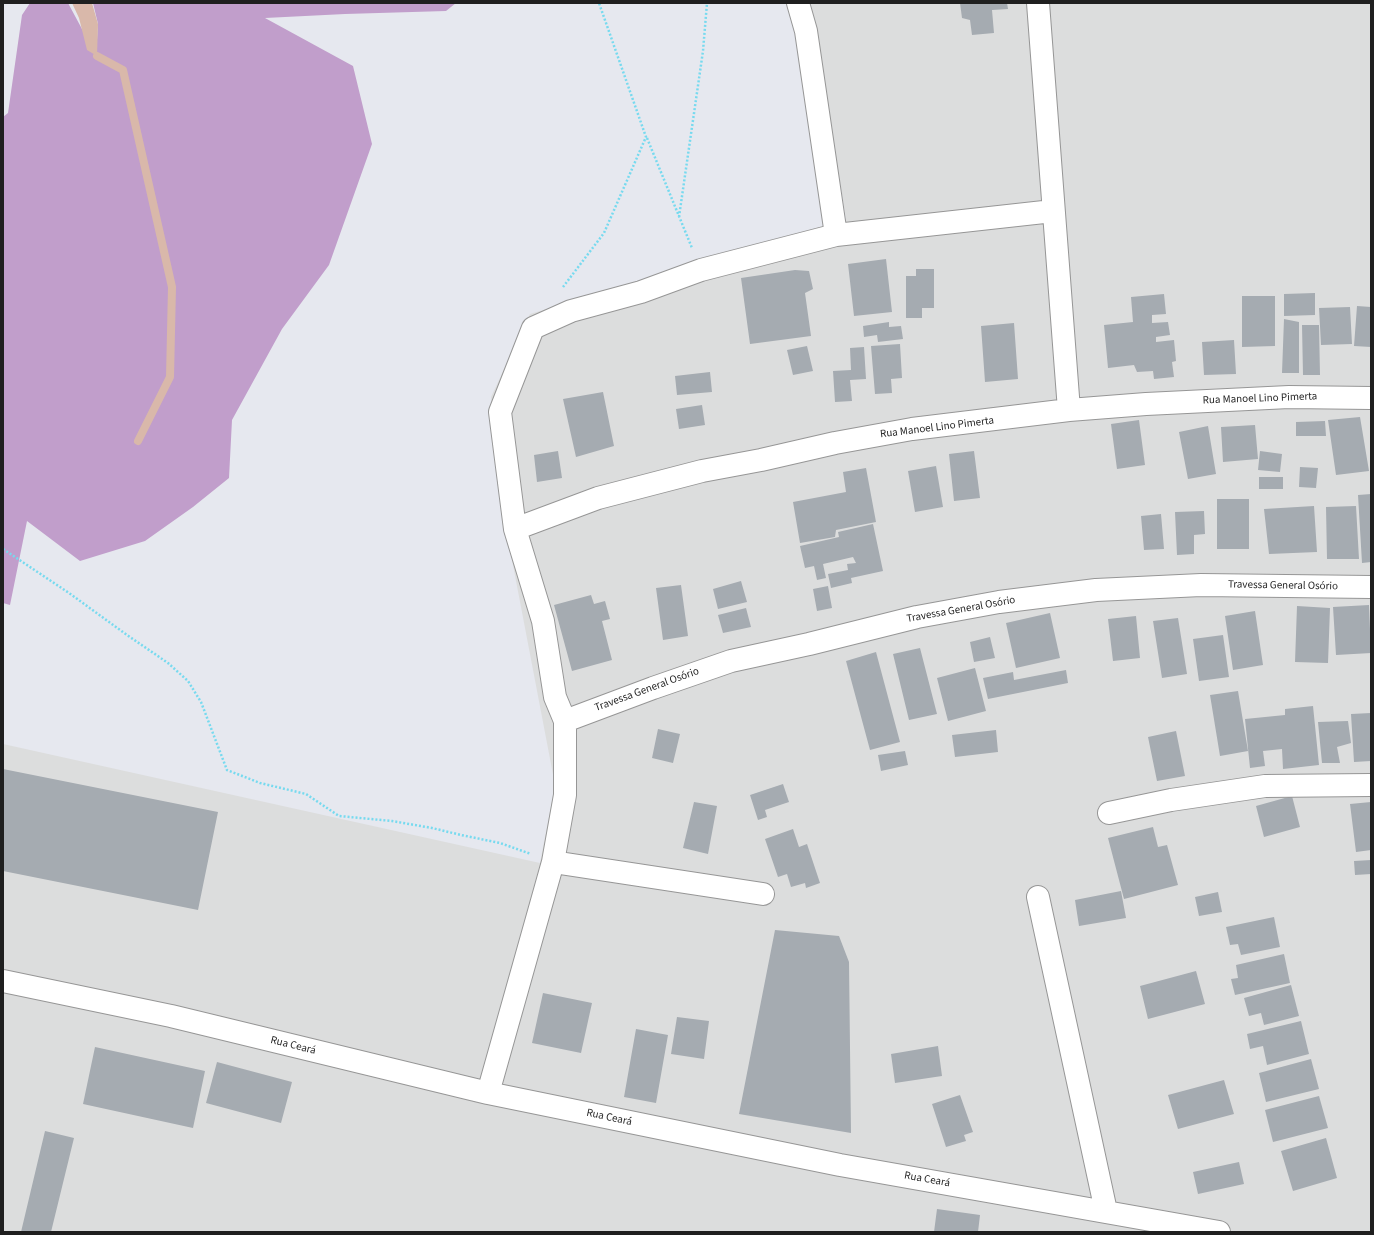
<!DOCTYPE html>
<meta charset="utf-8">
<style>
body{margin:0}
#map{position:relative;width:1374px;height:1235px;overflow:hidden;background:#e6e8ef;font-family:"Source Sans 3",sans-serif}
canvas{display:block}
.frame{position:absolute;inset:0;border:4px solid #1f1f1f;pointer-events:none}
</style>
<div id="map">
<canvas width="1374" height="1235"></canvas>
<div class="frame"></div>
</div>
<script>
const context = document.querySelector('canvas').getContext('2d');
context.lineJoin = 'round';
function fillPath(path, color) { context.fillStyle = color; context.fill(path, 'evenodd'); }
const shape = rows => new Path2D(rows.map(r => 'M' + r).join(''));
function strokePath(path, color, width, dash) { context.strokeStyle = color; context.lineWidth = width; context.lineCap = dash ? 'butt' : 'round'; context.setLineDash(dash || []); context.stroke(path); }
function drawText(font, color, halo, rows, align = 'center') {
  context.font = font + ' "Source Sans 3",sans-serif'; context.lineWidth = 3.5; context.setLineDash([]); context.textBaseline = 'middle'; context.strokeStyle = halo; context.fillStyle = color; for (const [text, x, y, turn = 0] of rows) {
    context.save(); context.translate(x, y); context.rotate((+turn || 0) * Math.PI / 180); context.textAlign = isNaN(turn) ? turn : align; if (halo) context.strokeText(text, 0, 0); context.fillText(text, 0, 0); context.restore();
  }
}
fillPath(shape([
 [811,3,1371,3,1371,1232,3,1232,3,744,540,863,555,785,504,518,491,397,530,314,846,219]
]), '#dcdddd');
fillPath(shape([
 [30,3,68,3,96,55,98,24,93,3,456,3,446,11,345,14,265,18,353,66,372,144,329,265,282,329,232,420,229,478,193,507,145,541,80,561,27,521,10,605,3,603,3,117,8,113,22,15]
]), '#c19ecb');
fillPath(shape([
 [72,3,92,3,98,24,97,56,87,50,79,18]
]), '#d9b8aa');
strokePath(shape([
 [97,56,123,70,172,287,170,377,138,441]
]), '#d9b8aa', 8);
fillPath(shape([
 [960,3,1007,3,1008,9,992,10,994,33,972,35,970,20,962,18],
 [886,259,892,312,854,316,848,264],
 [916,269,934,269,934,308,922,308,922,318,906,318,906,276,916,276],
 [795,270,809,271,813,289,805,293,811,336,750,344,741,278],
 [1315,293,1315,315,1284,316,1284,294],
 [1164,294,1166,314,1152,315,1152,323,1168,322,1170,335,1156,337,1156,342,1174,340,1176,361,1172,362,1174,377,1154,379,1153,371,1137,372,1134,365,1108,368,1104,325,1133,322,1131,297],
 [1242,296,1275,296,1275,346,1242,347],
 [1357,306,1371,307,1371,347,1354,346],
 [1350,307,1352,344,1321,345,1319,308],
 [1284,319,1299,322,1299,373,1282,373],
 [889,322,889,327,901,326,903,339,878,342,877,335,864,337,863,326],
 [1014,323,1018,379,985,382,981,326],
 [1302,325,1319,325,1320,375,1303,375],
 [1234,340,1236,374,1204,375,1202,342],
 [900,344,902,378,891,379,892,393,875,394,871,346],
 [807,346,813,371,793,375,787,350],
 [864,347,866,379,850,380,852,401,835,402,833,371,851,370,850,348],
 [710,372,712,392,677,395,675,376],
 [603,392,614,446,576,457,563,399],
 [702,405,705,425,679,429,676,409],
 [1360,417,1369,471,1336,475,1328,420],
 [1139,420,1145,465,1117,469,1111,424],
 [1325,421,1326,436,1296,436,1296,422],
 [1255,425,1258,459,1223,462,1221,427],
 [1208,426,1216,474,1188,479,1179,432],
 [558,451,562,478,537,482,534,455],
 [974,451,980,498,954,501,949,454],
 [1260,451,1282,454,1280,472,1258,470],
 [936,466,943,507,915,512,908,471],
 [1300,467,1318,468,1316,488,1299,487],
 [866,468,876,522,836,530,835,537,800,543,793,502,846,492,843,472],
 [1259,477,1283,477,1283,489,1259,489],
 [1371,494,1371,562,1362,563,1358,495],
 [1217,499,1249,499,1249,549,1217,549],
 [1314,506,1317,552,1269,554,1264,509],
 [1356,506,1359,559,1327,559,1326,507],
 [1204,511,1205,534,1194,535,1194,554,1177,555,1175,512],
 [1161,514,1164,549,1144,550,1141,516],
 [873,524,883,571,851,578,852,583,831,588,828,574,848,570,847,564,856,563,853,557,823,564,826,578,817,580,814,566,805,568,800,546,839,537,838,532],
 [741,581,747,602,718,609,713,589],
 [681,585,688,636,663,640,656,588],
 [828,586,832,608,817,611,813,589],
 [591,595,594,604,605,601,610,619,602,621,612,660,572,671,554,605],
 [1369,605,1371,653,1336,655,1333,607],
 [1297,606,1330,608,1328,663,1295,662],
 [746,608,751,627,723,633,718,615],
 [1255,611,1263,665,1233,670,1225,616],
 [1050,613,1060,658,1016,668,1006,623],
 [1136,616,1140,658,1113,661,1108,619],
 [1178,618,1187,674,1162,678,1153,621],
 [1223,635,1229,677,1199,681,1193,639],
 [990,637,995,658,974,662,970,642],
 [920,648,937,714,909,720,893,654],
 [876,652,900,742,870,750,846,661],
 [975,668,986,711,948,721,937,678],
 [1066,670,1068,683,988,699,983,678,1013,672,1014,680],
 [1238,691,1248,751,1220,756,1210,695],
 [1313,706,1319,765,1283,769,1282,749,1263,751,1265,766,1250,768,1245,719,1285,715,1285,709],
 [1371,713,1371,761,1354,762,1351,714],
 [1348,721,1351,743,1337,747,1340,763,1322,763,1318,722],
 [658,729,680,734,673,763,652,758],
 [996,730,998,752,955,757,952,735],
 [1176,731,1185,776,1157,781,1148,737],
 [905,751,908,765,881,771,878,755],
 [3,769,218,812,198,910,3,871],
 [783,784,789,802,765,810,767,817,758,820,750,795],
 [1292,796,1300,827,1264,837,1256,806],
 [694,802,717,806,708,854,683,848],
 [1371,802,1371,850,1356,852,1350,804],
 [1153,827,1158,847,1167,845,1178,885,1124,899,1108,838],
 [793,829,799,847,807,844,820,883,806,888,805,883,791,887,787,874,778,877,765,839],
 [1371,860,1371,874,1355,875,1354,861],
 [1121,891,1126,918,1079,926,1075,900],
 [1218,892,1222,912,1199,916,1195,897],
 [1274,917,1280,947,1241,955,1238,944,1230,945,1226,927],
 [775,930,839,936,849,962,851,1133,739,1114],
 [1284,954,1290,983,1235,995,1231,979,1238,978,1236,965],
 [1196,971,1205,1004,1148,1019,1140,986],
 [1291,985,1299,1016,1264,1025,1261,1013,1249,1016,1244,998],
 [543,993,592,1003,581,1053,532,1043],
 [677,1017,709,1021,704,1059,671,1054],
 [1301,1021,1309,1054,1267,1065,1263,1046,1250,1049,1247,1034],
 [636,1029,668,1035,656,1103,624,1097],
 [938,1046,942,1076,895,1083,891,1054],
 [95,1047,205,1071,193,1128,83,1104],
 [1311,1059,1319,1089,1266,1102,1259,1073],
 [217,1062,292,1082,281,1123,206,1103],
 [1224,1080,1234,1114,1178,1129,1168,1095],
 [960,1095,973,1132,964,1135,966,1141,946,1147,932,1104],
 [1319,1096,1328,1128,1273,1142,1265,1110],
 [45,1131,74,1138,51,1232,21,1232],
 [1326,1138,1337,1178,1293,1191,1281,1151],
 [1239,1162,1244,1184,1198,1194,1193,1172],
 [937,1209,980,1215,978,1232,934,1232]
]), '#a5abb1');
const minor = shape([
 [798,3,806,31,836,235],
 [1038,3,1069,410],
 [515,529,598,498,702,471,761,460,835,443,912,429,1069,410,1146,404,1289,397,1371,398],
 [565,721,653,688,731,661,809,644,917,617,999,602,1096,590,1201,585,1371,587],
 [1109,813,1171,800,1265,786,1371,785],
 [553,862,763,894],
 [1038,897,1106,1211],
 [3,981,171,1016,488,1093,840,1165,1219,1232],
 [488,1093,553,862,565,795,565,721,555,697,543,621,515,529,500,412,533,328,571,311,641,292,701,270,836,235,1053,211]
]);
strokePath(minor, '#969696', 24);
strokePath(shape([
 [647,138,692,248],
 [679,217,703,51,707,3],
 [563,287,604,233,646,137,599,3],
 [3,549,69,593,127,635,168,663,188,681,201,702,227,770,260,783,306,794,339,816,392,821,432,828,461,835,500,843,531,854]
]), '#77daef', 2.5, [2, 2]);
strokePath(minor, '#fff', 22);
drawText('11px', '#1f1f1f', '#fff', [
 ["Rua Manoel Lino Pimerta",1260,399,-2],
 ["Rua Manoel Lino Pimerta",937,428,-7],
 ["Travessa General Osório",1283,586,1],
 ["Travessa General Osório",961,610,-10],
 ["Travessa General Osório",647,690,-20],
 ["Rua Ceará",293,1046,14],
 ["Rua Ceará",609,1118,12],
 ["Rua Ceará",927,1180,10]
]);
</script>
